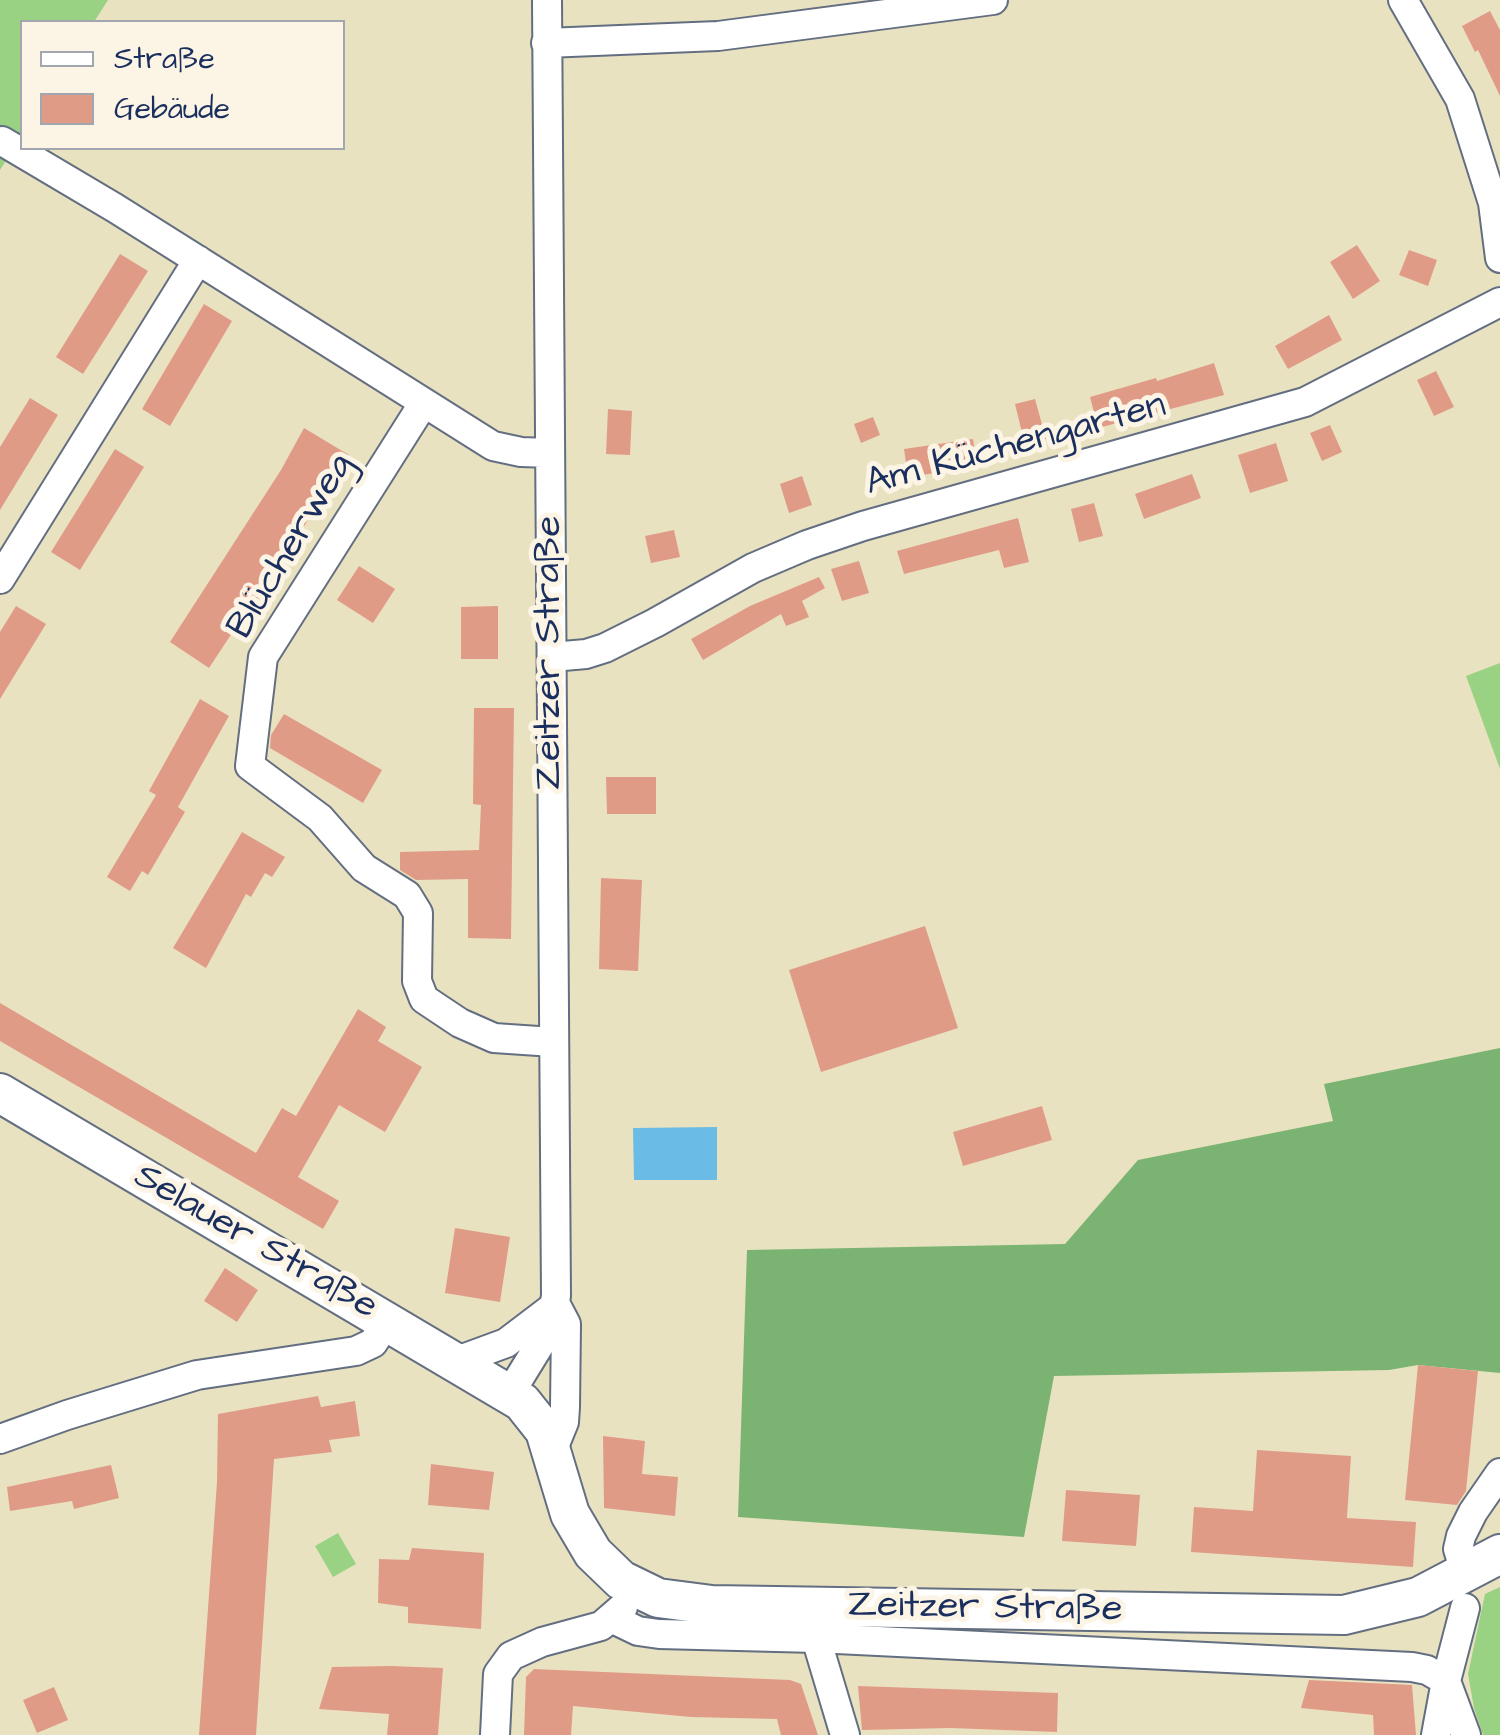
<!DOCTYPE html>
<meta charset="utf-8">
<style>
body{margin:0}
#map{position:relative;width:1500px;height:1735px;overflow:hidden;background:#e9e2c1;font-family:"Architects Daughter",sans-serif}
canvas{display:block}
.legend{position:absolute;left:20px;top:20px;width:325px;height:130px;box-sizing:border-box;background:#fcf5e5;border:2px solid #a2a6af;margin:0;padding:12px 18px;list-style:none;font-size:30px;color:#1b2f5e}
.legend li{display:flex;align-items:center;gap:20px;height:50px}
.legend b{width:50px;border:2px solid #a2a6af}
</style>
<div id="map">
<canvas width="1500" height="1735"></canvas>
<ul class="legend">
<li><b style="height:12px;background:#fff"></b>Straße</li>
<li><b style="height:28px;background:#e09b87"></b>Gebäude</li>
</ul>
</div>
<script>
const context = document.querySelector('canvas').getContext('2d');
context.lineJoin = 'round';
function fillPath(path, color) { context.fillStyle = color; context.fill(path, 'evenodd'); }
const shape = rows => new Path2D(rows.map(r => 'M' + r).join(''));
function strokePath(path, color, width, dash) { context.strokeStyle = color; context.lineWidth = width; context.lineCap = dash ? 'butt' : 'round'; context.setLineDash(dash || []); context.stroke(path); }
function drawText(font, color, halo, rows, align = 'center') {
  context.font = font + ' "Architects Daughter",sans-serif'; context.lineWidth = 10; context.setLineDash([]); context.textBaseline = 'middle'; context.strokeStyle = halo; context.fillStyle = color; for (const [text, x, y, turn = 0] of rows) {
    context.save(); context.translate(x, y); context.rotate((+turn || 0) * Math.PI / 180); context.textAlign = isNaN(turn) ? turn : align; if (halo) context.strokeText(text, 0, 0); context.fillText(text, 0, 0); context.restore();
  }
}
fillPath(shape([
 [0,0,108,0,94,22,22,22,22,136,0,170],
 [1500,663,1500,769,1466,676],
 [338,1533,356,1564,333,1577,315,1546],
 [1500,1587,1500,1735,1483,1735,1474,1708,1468,1674,1485,1594]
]), '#9ad284');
fillPath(shape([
 [1500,1048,1500,1373,1418,1365,1389,1370,1054,1376,1024,1537,738,1517,747,1250,1065,1244,1138,1160,1333,1121,1324,1084]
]), '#7bb472');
fillPath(shape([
 [717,1127,717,1180,634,1180,633,1128]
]), '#6abbe5');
fillPath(shape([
 [1490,11,1500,30,1500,96,1478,50,1475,52,1462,26],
 [1357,245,1380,281,1353,299,1330,262],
 [1409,250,1437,260,1428,286,1399,275],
 [120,254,148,271,83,374,56,357],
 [204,304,232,321,170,426,142,409],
 [1329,315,1342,340,1288,369,1275,346],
 [1214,363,1224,395,1098,428,1090,397,1156,378,1157,381],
 [1436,371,1454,407,1434,416,1417,380],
 [30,398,58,415,0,510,0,447],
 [1035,399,1046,439,1025,445,1015,404],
 [608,409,632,411,630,455,606,454],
 [873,417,880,435,861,443,854,424],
 [1330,425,1342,452,1322,461,1310,433],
 [304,428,349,455,315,520,310,517,249,612,252,613,241,631,236,627,209,668,170,642,281,470],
 [973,439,977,467,908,477,904,449],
 [1276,443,1288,481,1250,493,1238,455],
 [115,449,144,467,80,570,51,552],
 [1192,474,1201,498,1144,519,1135,494],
 [802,476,812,505,789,513,780,484],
 [1094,503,1103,536,1079,542,1071,509],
 [1018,518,1029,562,1004,568,999,550,904,574,897,551],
 [674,530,680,557,651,563,645,536],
 [859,561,869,593,842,601,831,569],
 [359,566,395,589,373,623,337,600],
 [819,577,825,588,802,601,809,617,786,626,781,614,703,660,691,639,750,606],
 [16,606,46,624,0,699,0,632],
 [498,606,498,659,461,659,461,607],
 [200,699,229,716,178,807,185,812,148,875,142,871,130,891,107,877,156,795,149,791],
 [474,708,514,708,511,939,468,938,468,879,416,880,400,870,400,852,479,850,481,805,473,804],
 [284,714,382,770,363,803,270,748,271,735],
 [606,777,656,777,656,814,607,814],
 [242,832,285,857,272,877,265,873,251,897,246,894,206,968,173,948],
 [601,878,642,880,638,971,599,969],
 [925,926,958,1028,821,1072,789,970],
 [0,1003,256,1153,282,1108,296,1116,358,1009,386,1027,378,1041,422,1067,385,1132,339,1105,298,1177,339,1201,323,1229,0,1041],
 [1042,1106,1052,1140,963,1166,953,1132],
 [455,1228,510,1237,500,1302,445,1293],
 [225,1268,258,1290,237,1322,204,1301],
 [1418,1365,1478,1371,1466,1491,1457,1505,1405,1500],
 [318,1396,321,1407,355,1401,360,1436,329,1440,332,1452,274,1459,256,1735,199,1735,217,1482,218,1414],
 [603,1436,645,1441,642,1474,678,1477,675,1516,604,1508],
 [1257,1450,1351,1456,1347,1518,1416,1522,1413,1567,1191,1552,1194,1507,1253,1511],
 [431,1464,494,1472,489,1510,428,1505],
 [111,1465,119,1498,74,1509,72,1501,10,1511,7,1487],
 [1066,1490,1140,1495,1136,1546,1062,1541],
 [412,1548,484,1553,481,1629,408,1623,408,1607,378,1603,379,1559,409,1560],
 [391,1666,443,1668,438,1735,387,1735,389,1714,319,1709,332,1667],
 [534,1669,790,1680,801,1684,818,1735,781,1735,777,1719,691,1717,573,1706,571,1735,524,1735,526,1677],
 [1309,1680,1412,1685,1416,1735,1374,1735,1373,1715,1301,1708],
 [858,1686,1058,1693,1057,1732,950,1728,862,1730],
 [54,1687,68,1720,37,1733,23,1700]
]), '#e09b87');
const street = shape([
 [1403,0,1460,99,1493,203,1500,258],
 [546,43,718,36,993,0],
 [2,141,115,208,493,446,521,452,550,453],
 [423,404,263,657,250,766,320,818,364,868,407,895,418,913,417,981,424,999,460,1023,494,1038,553,1042],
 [0,579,198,260],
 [552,657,586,654,605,648,655,623,753,568,807,545,863,526,1305,402,1500,302],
 [457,1361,506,1343,556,1305],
 [510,1393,550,1328,556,1296,547,0],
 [0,1439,67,1415,197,1375,356,1351,373,1343,388,1320],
 [553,1449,564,1422,565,1407,566,1324,556,1305],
 [1465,1572,1458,1549,1461,1536,1473,1512,1500,1473],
 [1465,1608,1446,1681,1466,1735],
 [613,1619,638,1631,659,1634,816,1638,1412,1667,1427,1670,1446,1681,1436,1735],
 [815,1621,816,1638,845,1735],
 [495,1735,498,1674,511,1656,542,1642,601,1626,623,1607]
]);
const secondary = shape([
 [0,1093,522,1402,545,1431,570,1514,593,1553,621,1580,658,1598,712,1605,1344,1615,1418,1597,1500,1554]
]);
strokePath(street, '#636e81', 32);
strokePath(secondary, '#636e81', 42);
strokePath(street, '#fff', 28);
strokePath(secondary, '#fff', 38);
drawText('38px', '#1b2f5e', '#fcf5e5', [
 ["Am Küchengarten",1016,446,-15],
 ["Blücherweg",292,547,-59],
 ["Zeitzer Straße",551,653,-90],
 ["Selauer Straße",255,1243,30],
 ["Zeitzer Straße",985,1609,1]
]);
</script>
